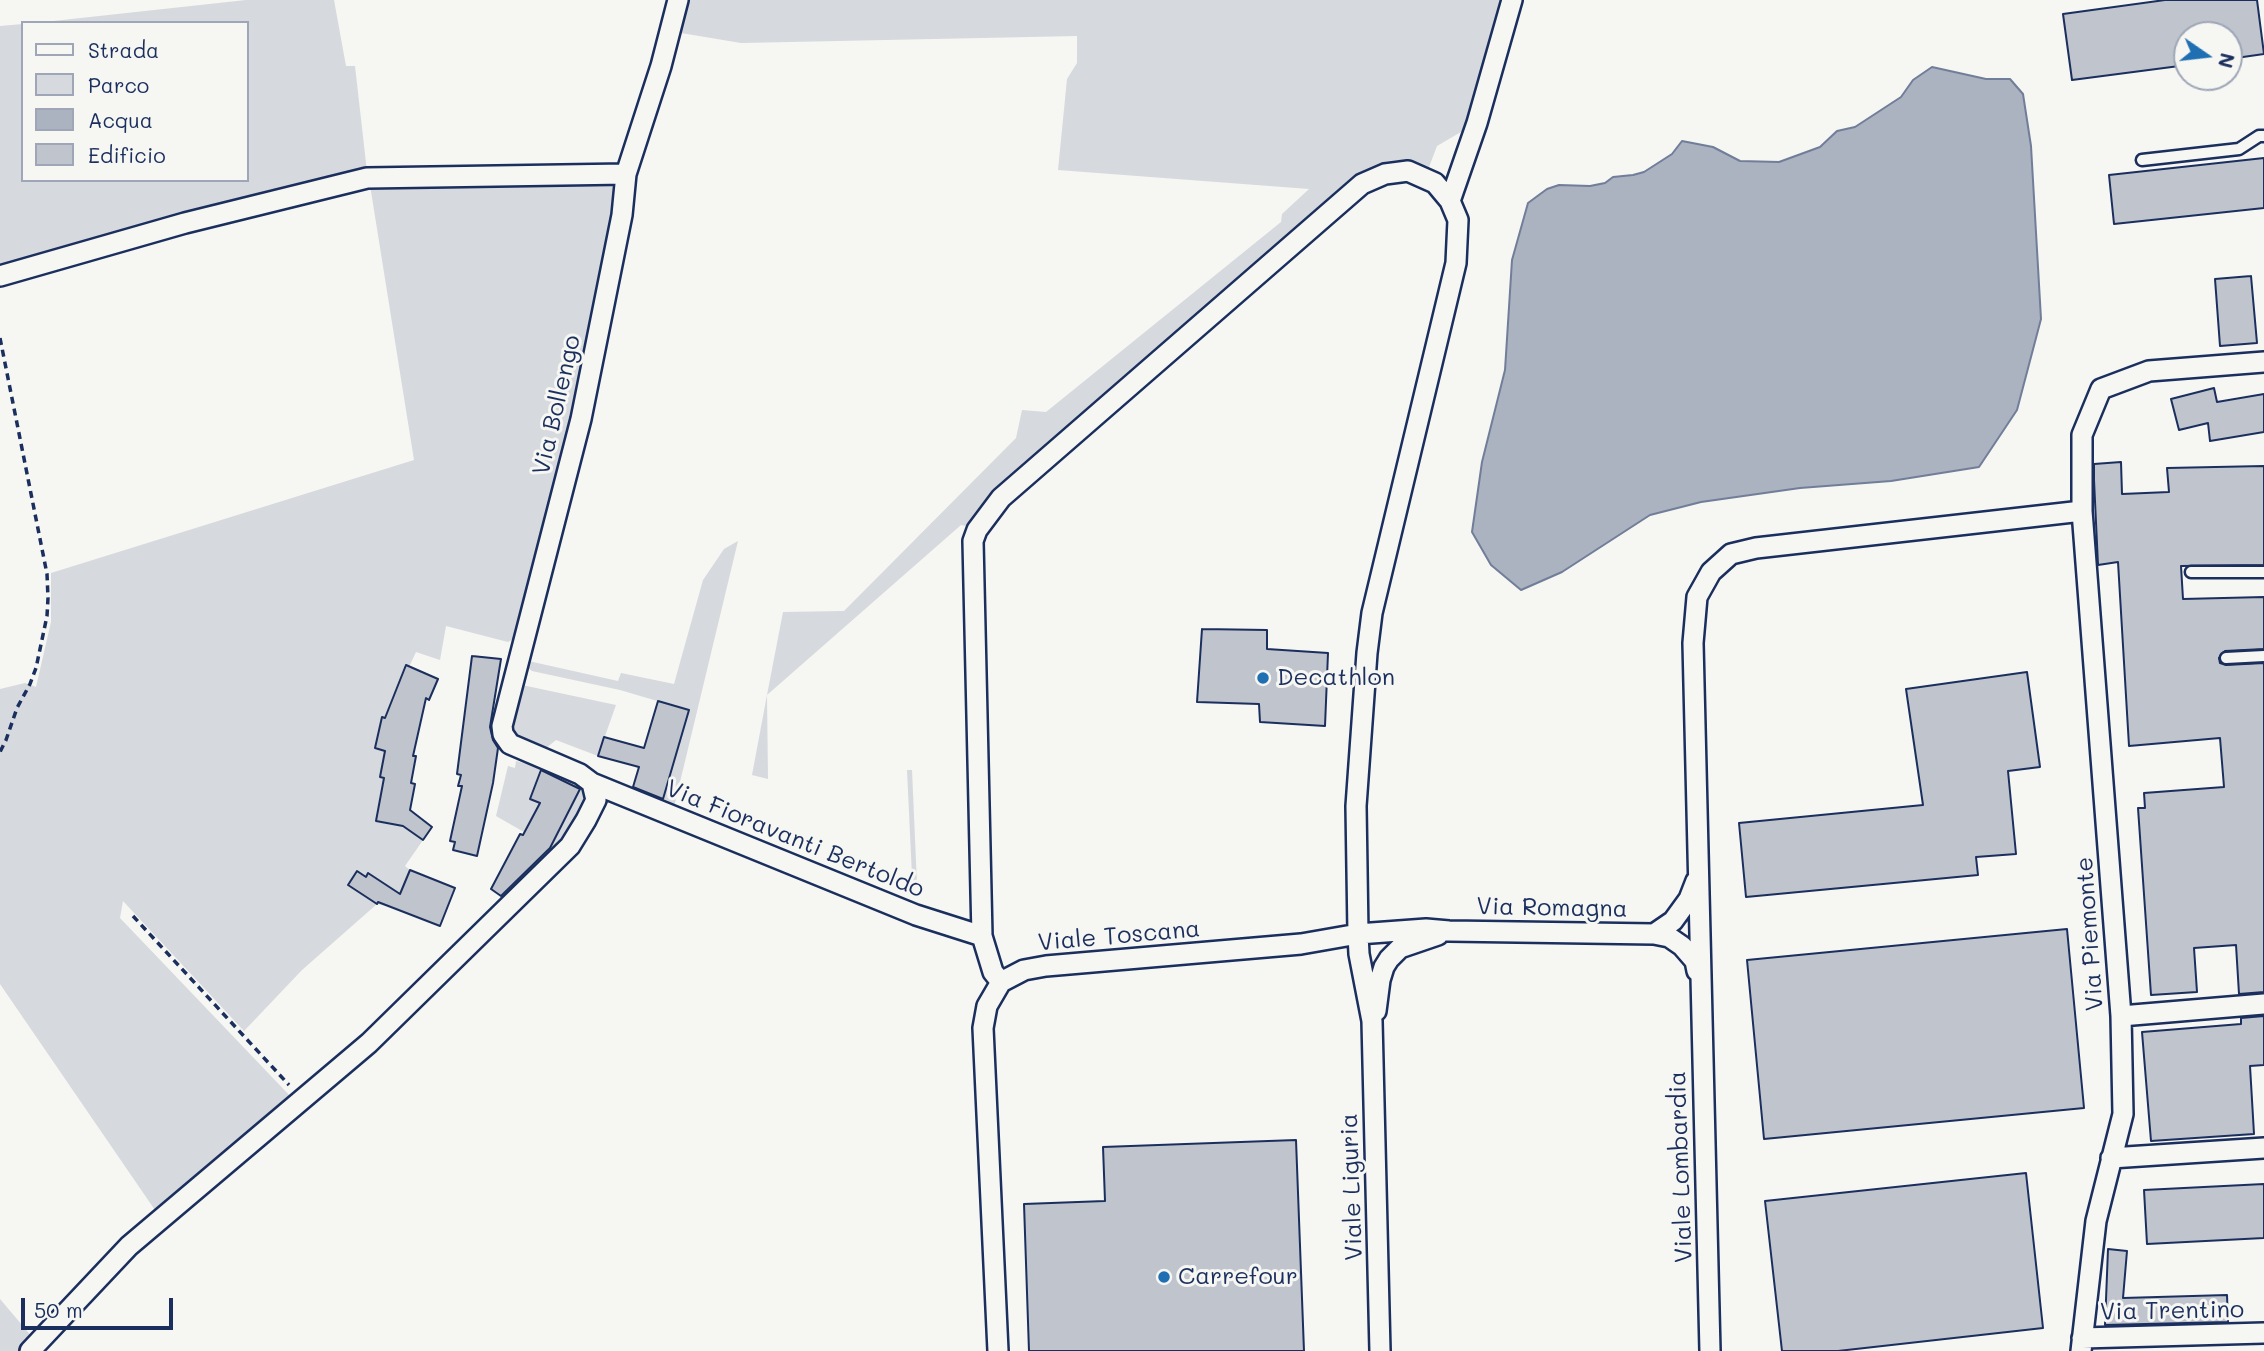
<!DOCTYPE html>
<style>
body{margin:0}
#map{position:relative;width:2264px;height:1351px;overflow:hidden;background:#f6f6f2;font-family:Mali,sans-serif}
canvas{display:block}
.legend{position:absolute;left:21px;top:21px;width:228px;height:161px;box-sizing:border-box;background:#f6f6f2;border:2px solid #9ea6b7;margin:0;padding:9px 12px;list-style:none;font-size:21px;color:#1b2f5e}
.legend li{display:flex;align-items:center;gap:14px;height:35px}
.legend b{width:35px;border:2px solid #9ea6b7}
.north{position:absolute;left:2173px;top:21px;width:70px;height:70px;box-sizing:border-box;background:#f6f6f2;border:2px solid #9ea6b7;border-radius:50%;rotate:104deg;font-size:19px;font-weight:700;line-height:28px;text-align:center;color:#1b2f5e}
.north::after{content:'';display:block;margin:auto;width:24px;height:32px;background:#1f6fb2;clip-path:polygon(50% 0,100% 100%,50% 72%,0 100%)}
.scale{position:absolute;left:21px;top:1298px;width:152px;height:32px;box-sizing:border-box;border:4px solid #1b2f5e;border-top:0;padding-left:9px;font-size:21px;line-height:24px;white-space:nowrap;color:#1b2f5e;-webkit-text-stroke:5px #f6f6f2;paint-order:stroke}
</style>
<div id="map">
<canvas width="2264" height="1351"></canvas>
<ul class="legend">
<li><b style="height:9px;background:#f6f6f2"></b>Strada</li>
<li><b style="height:19px;background:#d6d9dd"></b>Parco</li>
<li><b style="height:19px;background:#abb2c0"></b>Acqua</li>
<li><b style="height:19px;background:#c0c4cd"></b>Edificio</li>
</ul>
<div class="north">N</div>
<div class="scale">50 m</div>
</div>
<script>
const context = document.querySelector('canvas').getContext('2d');
context.lineJoin = 'round';
function fillPath(path, color) { context.fillStyle = color; context.fill(path, 'evenodd'); }
const shape = rows => new Path2D(rows.map(r => 'M' + r).join(''));
function strokePath(path, color, width, dash) { context.strokeStyle = color; context.lineWidth = width; context.lineCap = dash ? 'butt' : 'round'; context.setLineDash(dash || []); context.stroke(path); }
function drawText(font, color, halo, rows, align = 'center') {
  context.font = font + ' Mali,sans-serif'; context.lineWidth = 6; context.setLineDash([]); context.textBaseline = 'middle'; context.strokeStyle = halo; context.fillStyle = color; for (const [text, x, y, turn = 0] of rows) {
    context.save(); context.translate(x, y); context.rotate((+turn || 0) * Math.PI / 180); context.textAlign = isNaN(turn) ? turn : align; if (halo) context.strokeText(text, 0, 0); context.fillText(text, 0, 0); context.restore();
  }
}
fillPath(shape([
 [246,0,334,0,346,66,355,66,367,172,0,270,0,26,23,24,23,180,247,180,247,23,35,23],
 [682,0,1503,0,1466,129,1437,146,1429,167,1400,160,1388,161,1350,179,990,495,966,526,961,525,767,695,768,779,752,775,767,695,783,612,844,611,1016,438,1022,410,1046,412,1281,222,1282,214,1309,189,1058,170,1067,79,1077,63,1077,36,741,43,675,32],
 [609,182,618,194,591,341,518,636,508,642,446,626,440,660,416,652,409,667,406,666,398,686,399,724,382,717,375,748,385,751,380,777,384,778,376,821,424,828,418,836,423,840,405,866,410,870,395,908,377,904,302,970,244,1031,123,901,120,918,292,1098,157,1213,0,984,0,689,25,683,36,687,51,622,51,573,414,460,370,185],
 [357,871,388,887,377,904,348,886],
 [738,541,674,807,654,802,656,797,662,798,688,710,620,690,532,671,523,663,524,660,618,681,621,673,674,684,703,580,724,549],
 [522,685,616,705,598,756,556,740,545,749,523,740,515,732,509,723],
 [516,761,542,768,530,799,540,803,524,832,496,816,508,766,515,768],
 [907,770,912,770,917,885,900,879,912,876],
 [581,786,586,790,588,800,548,863,551,851,549,850],
 [0,1299,33,1338,21,1351,0,1351]
]), '#d6d9dd');
const water = shape([
 [1932,67,1986,79,2010,79,2023,94,2031,146,2041,319,2017,410,1979,467,1891,481,1800,488,1701,502,1650,515,1562,572,1521,590,1491,565,1472,532,1482,462,1505,370,1512,260,1528,203,1547,189,1559,185,1590,186,1605,183,1613,177,1633,175,1644,172,1672,154,1682,141,1713,147,1740,161,1779,162,1820,147,1837,131,1855,127,1901,97,1913,80,1932,67]
]);
fillPath(water, '#abb2c0');
strokePath(water, '#717e99', 2);
const building = shape([
 [2165,0,2257,0,2264,54,2229,59,2229,35,2187,35,2187,65,2072,80,2063,14,2165,0],
 [2264,158,2264,208,2114,224,2109,175,2264,158],
 [2251,276,2257,343,2220,346,2215,279,2251,276],
 [2214,388,2217,402,2264,394,2264,432,2210,441,2208,423,2179,430,2171,399,2214,388],
 [2121,462,2122,494,2169,492,2167,468,2264,466,2264,565,2181,566,2183,599,2264,597,2264,649,2225,651,2219,658,2220,663,2226,665,2264,663,2264,992,2239,994,2236,945,2194,948,2197,992,2151,995,2138,808,2145,808,2144,793,2224,787,2220,738,2129,746,2118,562,2098,565,2094,480,2094,464,2121,462],
 [1202,629,1267,630,1267,649,1328,653,1325,726,1260,722,1259,704,1197,702,1202,629],
 [472,656,501,659,490,727,493,740,498,748,493,783,477,856,453,850,455,842,450,841,462,786,458,786,461,775,457,774,472,656],
 [406,665,438,679,429,700,426,698,413,756,416,756,411,783,415,784,410,810,432,827,423,840,403,826,376,821,384,778,380,777,385,751,375,748,382,717,385,718,406,665],
 [2027,672,2040,767,2008,771,2016,854,1976,857,1978,875,1746,897,1739,823,1923,805,1906,689,2027,672],
 [658,701,689,710,663,799,633,787,639,767,598,756,604,737,644,748,658,701],
 [541,770,580,789,550,848,501,896,491,889,520,834,523,835,540,803,530,799,541,770],
 [410,870,455,888,440,926,378,902,377,904,348,885,357,871,366,877,368,873,400,894,410,870],
 [2067,929,2084,1108,1764,1139,1747,960,2067,929],
 [2264,1016,2264,1065,2250,1066,2254,1134,2151,1141,2142,1032,2241,1024,2241,1018,2264,1016],
 [1296,1140,1304,1351,1029,1351,1024,1204,1105,1201,1103,1147,1296,1140],
 [2026,1173,2043,1328,1838,1351,1782,1351,1765,1201,2026,1173],
 [2264,1184,2264,1238,2147,1244,2144,1190,2264,1184],
 [2108,1249,2127,1251,2123,1298,2227,1295,2228,1322,2105,1325,2108,1249]
]);
fillPath(building, '#c0c4cd');
strokePath(building, '#1b2f5e', 2);
const service = shape([
 [2142,160,2239,149,2259,136,2264,136],
 [2191,572,2264,572],
 [2226,658,2264,656]
]);
const minor = shape([
 [0,276,185,223,367,178,626,174],
 [592,783,916,915,982,936],
 [1654,934,1673,921,1689,899,1696,881],
 [1001,982,993,972,982,936,973,541,977,530,1001,498,1362,184,1385,174,1408,171,1435,183,1450,201],
 [1376,1011,1380,980,1384,967,1389,959,1400,948,1438,935],
 [2121,1016,2264,1004],
 [2111,1158,2264,1148],
 [2082,1338,2264,1333],
 [30,1351,129,1246,369,1043,570,846,586,820,596,800,592,783,580,774,510,744,503,734,502,726,581,419,622,215,626,174,661,66,678,0],
 [998,1351,983,1028,987,1006,1001,982,1024,970,1046,966,1301,944,1358,934,1426,929,1449,931,1654,934,1669,937,1682,946,1695,961,1697,971],
 [1380,1351,1372,1021,1359,954,1358,934,1356,806,1367,653,1372,613,1456,263,1458,220,1450,201,1477,123,1512,0],
 [1710,1351,1693,643,1697,597,1711,572,1731,554,1756,548,2082,511],
 [2081,1351,2096,1221,2123,1114,2121,1016,2082,511,2082,435,2101,389,2149,371,2264,362]
]);
strokePath(service, '#1b2f5e', 15);
strokePath(minor, '#1b2f5e', 24);
strokePath(shape([
 [0,338,47,574,48,598,47,616,36,668,30,684,17,708,6,740,0,752],
 [133,916,289,1085]
]), '#1b2f5e', 3.5, [7, 5]);
strokePath(service, '#f6f6f2', 10);
strokePath(minor, '#f6f6f2', 19);
for (const [x, y, r, color] of [
 [1263,678,7,"#1f6fb2"],
 [1164,1277,7,"#1f6fb2"]
]) { const dot = new Path2D(); dot.arc(x, y, r, 0, 2 * Math.PI); context.fillStyle = color; context.fill(dot); strokePath(dot, '#f6f6f2', 2.5); }
drawText('24px', '#1b2f5e', '#f6f6f2', [
 ["Via Bollengo",557,405,-77],
 ["Via Fioravanti Bertoldo",795,839,22],
 ["Via Romagna",1552,908,1],
 ["Via Piemonte",2090,934,-94],
 ["Viale Toscana",1119,936,-5],
 ["Viale Lombardia",1681,1167,-92],
 ["Viale Liguria",1352,1187,-92],
 ["Via Trentino",2172,1311,-1]
]);
drawText('24px', '#1b2f5e', '#f6f6f2', [
 ["Decathlon",1277,678],
 ["Carrefour",1178,1277]
], 'left');
</script>
